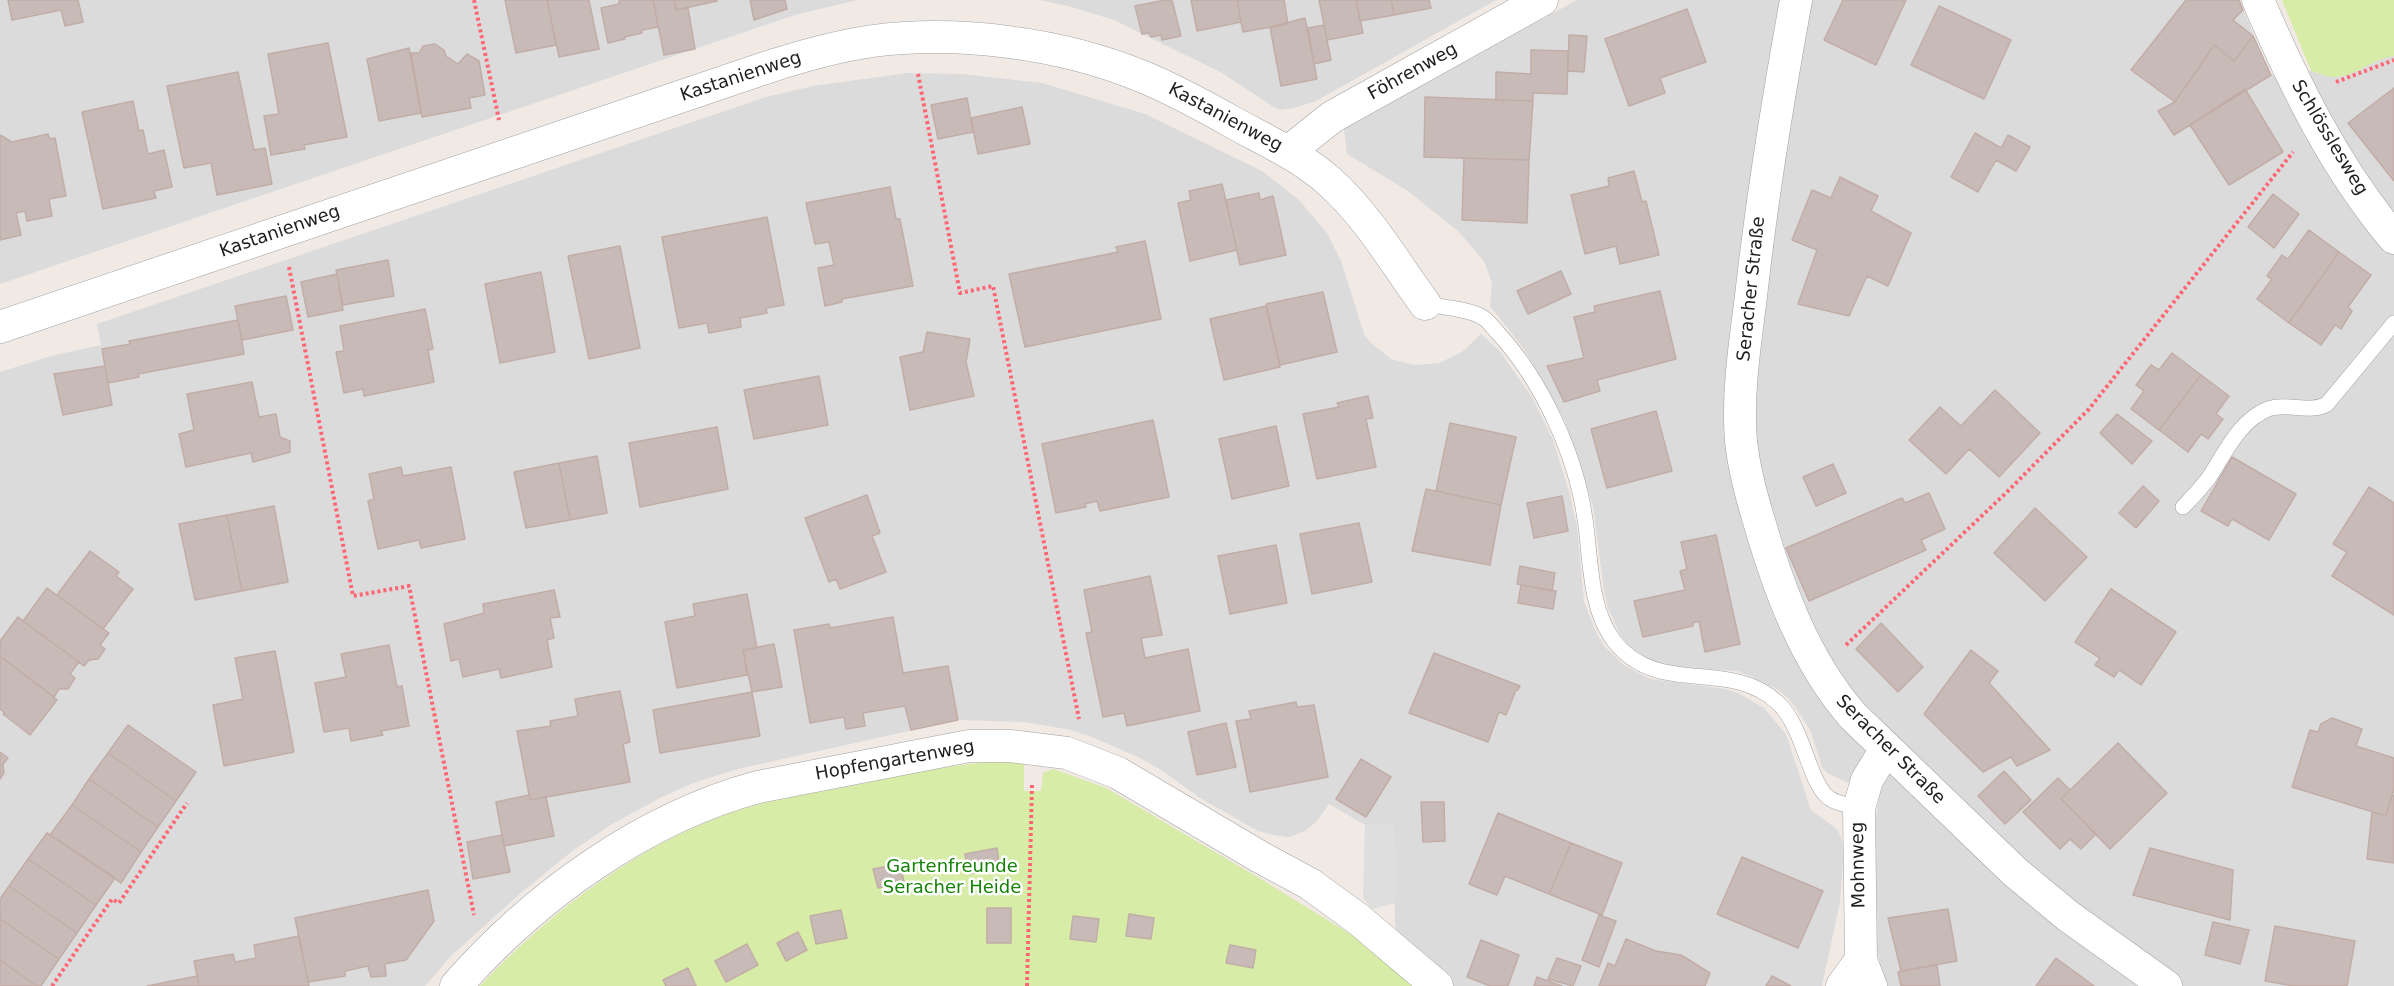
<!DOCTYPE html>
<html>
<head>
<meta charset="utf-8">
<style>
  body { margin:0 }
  canvas { display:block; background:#f0e9e4 }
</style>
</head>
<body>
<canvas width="2394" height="986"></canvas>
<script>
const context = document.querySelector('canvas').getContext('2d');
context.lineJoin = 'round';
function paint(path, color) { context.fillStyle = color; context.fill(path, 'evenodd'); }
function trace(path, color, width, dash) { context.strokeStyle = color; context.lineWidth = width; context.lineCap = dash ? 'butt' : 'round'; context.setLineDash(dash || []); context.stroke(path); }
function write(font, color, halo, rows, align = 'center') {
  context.font = font + ' "DejaVu Sans",sans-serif'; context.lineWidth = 5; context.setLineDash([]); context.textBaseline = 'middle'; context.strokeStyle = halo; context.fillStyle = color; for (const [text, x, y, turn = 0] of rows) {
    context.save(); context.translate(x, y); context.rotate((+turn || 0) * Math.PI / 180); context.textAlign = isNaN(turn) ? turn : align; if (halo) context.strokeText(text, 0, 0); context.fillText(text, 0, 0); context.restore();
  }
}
const residential = new Path2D(`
  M0 0H857L795 15 0 284Z
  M1039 0H1496L1316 101 1294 108 1281 110 1274 107 1222 73 1114 20 1068 6Z
  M1577 0H2239L2271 75 2311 71 2335 77 2343 76 2384 57 2394 56V986H1861L1881 966 1876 948 1874 832 1879 797 1827 773 1822 767 1811 732 1804 720 1789 699 1778 690 1755 678 1737 671 1680 668 1654 663 1630 647 1621 636 1608 608 1604 591 1593 506 1565 421 1524 349 1490 306 1492 283 1484 261 1458 231 1408 191 1347 154 1344 129Z
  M908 73 963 74 1042 83 1145 114 1262 171 1298 199 1327 233 1341 261 1364 334 1371 343 1391 359 1414 365 1439 363 1462 352 1481 334 1499 350 1532 397 1553 440 1570 495 1577 527 1584 602 1597 634 1605 647 1625 666 1651 679 1724 689 1738 693 1764 708 1786 734 1811 810 1838 830 1844 846 1840 902 1822 986H1454L1397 936 1395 923 1394 826 1365 825 1329 804 1317 821 1305 831 1289 837 1273 835 1258 831 1200 798 1163 771 1140 758 1092 737 1071 730 1025 722 958 720 738 769 693 783 660 798 612 824 571 852 522 892 452 955 425 986H0V372L51 356 101 345 97 324 766 97 813 86Z`);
const grass = new Path2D(`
  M2282 0H2394V56C2375 58 2352 78 2334 77 2327 77 2318 73 2311 71Z
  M990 762 1024 763V791H1041L1043 773 1053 769 1106 788 1259 878 1368 945 1418 986H480C550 912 639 844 736 811 773 799 814 793 852 786 898 776 943 766 990 762Z`);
const parking = new Path2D(`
  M1365 825 1394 826 1395 903 1372 909 1363 898Z`);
const building = new Path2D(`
  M8 0H78L83 22 65 26 61 10 12 20Z
  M505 0H547L556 45 516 53Z
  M547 0H589L599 49 559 57Z
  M624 0H653L658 27 642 30V33L624 37 625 39 608 43 601 8 619 4V1Z
  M653 0H674L676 10 688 8 695 49 664 55Z
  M674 0H717V1L676 10Z
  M750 0H785L787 9 754 20Z
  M1165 0H1172L1181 36 1162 40 1161 35 1151 37 1149 33 1142 34 1135 6Z
  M1191 0H1237L1241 22 1197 31Z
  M1237 0H1284L1288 24 1243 32Z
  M1319 0H1356L1363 33 1327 40Z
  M1356 0H1391L1394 15 1360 21Z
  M1391 0H1429L1431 8 1394 15Z
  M1843 0H1906L1876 65 1824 40Z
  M2186 0H2239L2243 10 2233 20 2253 36 2234 61 2214 45 2175 102 2131 70Z
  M1939 6 2011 40 1984 99 1911 65Z
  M1687 9 1706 62 1660 78 1665 93 1629 106 1605 39Z
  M1305 18 1317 79 1281 86 1270 27Z
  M1324 25 1331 60 1314 64 1308 28Z
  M1569 35 1587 36 1584 72 1568 71Z
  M2253 36 2271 75 2174 135 2158 111 2175 102 2214 45 2234 61Z
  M328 43 347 137 304 145 305 149 271 155 264 116 279 114 268 54Z
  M435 44 444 50 446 56 458 64 467 54 479 61 485 95 469 98 471 108 422 117 411 53H419L423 46Z
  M409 48 421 113 379 121 367 59Z
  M1531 50 1568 51 1567 94 1533 93V101L1496 100V72L1531 74Z
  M238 72 254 150 265 148 272 184 217 195 211 163 184 168 167 86Z
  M2394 88V181L2348 123Z
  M2245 89 2283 152 2229 185 2190 125Z
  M1425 97 1533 101 1529 160 1424 157Z
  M967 98 973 132 938 139 931 105Z
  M133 101 139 131 143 130 148 154 164 150 172 187 154 191 156 198 103 209 82 112Z
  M1022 107 1030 144 978 154 971 118Z
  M1975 133 2001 148 2008 135 2030 147 2016 171 1996 160 1978 192 1951 177Z
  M48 134 50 139 55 138 66 196 49 199 52 216 27 221 25 211 16 213 21 235 0 240V135L12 142Z
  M1464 158 1529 160 1527 223 1462 220Z
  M1634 171 1642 202 1646 201 1659 255 1620 264 1616 246 1585 254 1571 195 1609 186 1608 178Z
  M1840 177 1878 196 1871 211 1911 233 1888 286 1867 276 1849 316 1798 304 1817 250 1792 240 1812 190 1831 198Z
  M1222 184 1237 250 1190 261 1178 203 1191 200 1189 191Z
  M890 187 896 219H900L913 286 842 299V302L825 306 818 268 834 265 829 242 815 244 806 203Z
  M1259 193 1260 200 1273 196 1286 255 1240 265 1226 200Z
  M2273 194 2299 214 2274 248 2248 227Z
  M767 217 784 305 766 308 767 313 740 318 741 327 709 333 707 323 679 328 662 237Z
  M2309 230 2339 252 2289 323 2257 299 2272 279 2267 276 2282 255 2288 259Z
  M1145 241 1161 319 1025 347 1009 274 1118 252 1116 247Z
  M620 246 640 348 589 359 568 256Z
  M2339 252 2371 275 2348 307 2352 311 2341 329 2335 325 2321 345 2289 323Z
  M388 260 394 296 343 305 336 270Z
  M1561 271 1571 294 1528 314 1517 291Z
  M541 272 555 352 500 363 485 284Z
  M337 274 343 310 308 317 301 282Z
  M1660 291 1676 359 1597 380 1600 391 1564 402 1547 366 1584 358 1574 317 1595 312 1594 306Z
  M1323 292 1337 352 1280 365 1266 304Z
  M286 296 293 330 242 340 235 306Z
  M1266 306 1280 367 1224 380 1210 319Z
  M425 309 433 349 428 350 434 382 364 396 363 389 344 393 336 352 344 351 340 326Z
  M238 320 244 354 138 374 139 377 108 383 102 349 130 344 129 341Z
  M927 332 970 339 966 362 974 396 910 410 900 357 923 352Z
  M2172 353 2201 375 2159 430 2131 409 2144 391 2136 385 2151 365 2159 370Z
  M105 366 112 405 63 415 54 374Z
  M2201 375 2229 396 2216 414 2223 419 2208 439 2201 434 2188 452 2159 430Z
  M819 376 828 425 754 439 744 390Z
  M252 382 259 417 276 414 280 437 290 441V452L253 462 251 453 186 467 179 434 194 430 187 394Z
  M1995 390 2040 433 1999 477 1969 449 1946 474 1909 440 1940 407 1961 426Z
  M1368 396 1373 418 1366 419 1376 467 1317 479 1303 414 1339 407 1337 403Z
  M1656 411 1672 471 1607 488 1591 429Z
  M2117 414 2152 441 2132 464 2100 433Z
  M1153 420 1169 497 1100 511 1097 501 1085 504 1086 507 1056 513 1042 444Z
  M1450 423 1516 437 1501 505 1436 491Z
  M1276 426 1289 486 1232 499 1219 439Z
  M717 427 728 489 640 507 629 443Z
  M597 456 607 513 570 520 559 463Z
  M2232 457 2296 494 2269 540 2232 519 2228 526 2201 511Z
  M559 463 570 520 526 528 514 472Z
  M1833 464 1846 493 1816 506 1803 477Z
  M401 467 403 476 451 467 465 539 421 548 419 540 378 549 368 501 374 499 369 474Z
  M2143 486 2159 501 2136 528 2119 513Z
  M2369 487 2394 503V615L2332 576 2347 552 2333 544Z
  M1426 489 1501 505 1490 565 1412 551Z
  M1929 493 1945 529 1921 540 1926 550 1809 601 1786 548 1902 498 1905 503Z
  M867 495 880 533 872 536 886 572 840 589 836 579 829 582 805 518Z
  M1562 496 1568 531 1534 538 1527 503Z
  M274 506 288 582 242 591 227 515Z
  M2035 508 2087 557 2045 601 1994 553Z
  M227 515 242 591 195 600 179 524Z
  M1359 523 1372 582 1312 594 1300 534Z
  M1716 535 1740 644 1705 652 1699 621 1693 623V626L1643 637 1634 601 1685 590 1680 571 1687 569 1681 542Z
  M1276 545 1287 603 1230 614 1218 556Z
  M90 551 119 572 116 576 133 589 103 629 57 595Z
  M1520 566 1555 573 1552 591 1517 584Z
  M1150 576 1162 635 1141 638 1145 658 1188 649 1200 711 1127 726 1124 713 1103 717 1086 633 1092 632 1084 590Z
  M1521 585 1556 591 1553 609 1518 603Z
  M47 588 109 633 100 645 105 649 98 659 89 660 84 666 23 621Z
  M2111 589 2176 632 2141 685 2119 670 2114 677 2095 665 2100 658 2075 642Z
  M554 590 560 617 550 618 554 638 547 640 552 667 501 678 499 669 463 677 459 659 451 661 444 624 484 613 483 604Z
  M747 594 757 648 743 650 747 675 677 688 665 622 695 616 693 604Z
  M18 617 79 662 70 674 75 678 68 689H59L54 697 0 656V641Z
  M893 617 903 673 948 666 958 720 911 730 905 706 863 713 865 726 846 729 844 717 810 723 794 630 829 624 830 628Z
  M1881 623 1923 667 1898 692 1856 649Z
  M774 644 782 687 752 692 743 650Z
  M389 645 397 687 402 686 409 726 381 731 383 735 351 741 349 728 324 732 315 683 346 677 341 654Z
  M1971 650 1998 671 1989 683 2050 750 2017 766 2011 757 1983 772 1924 714Z
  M275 651 294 752 224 766 213 705 243 699 235 658Z
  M1434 653 1520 686 1518 690H1516L1506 715 1499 712 1488 742 1409 713Z
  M0 656 57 700 30 735 3 714 5 713 0 709Z
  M620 691 630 742 623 744 630 782 530 800 517 731 551 726 550 721 578 716 575 699Z
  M752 692 760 736 660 753 653 710Z
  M1296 702 1297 707 1314 705 1328 777 1250 792 1236 721 1251 719 1249 711Z
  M2332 718 2362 729 2356 746 2394 758V789L2386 816 2292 787 2310 730 2318 732 2321 724Z
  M1226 723 1236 767 1197 775 1188 732Z
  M128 725 196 772 176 801 108 753Z
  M2118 743 2167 793 2110 849 2061 799Z
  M0 752 8 758 3 764 4 773 0 779Z
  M108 753 176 801 158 827 89 779Z
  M1361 759 1391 777 1366 817 1336 799Z
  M2004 771 2031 800 2005 824 1978 796Z
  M2058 778 2070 790 2061 799 2096 834 2081 849 2070 839 2060 849 2023 812Z
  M89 779 158 827 141 852 72 805Z
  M529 795 530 800 546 797 554 836 504 846 496 802Z
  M2392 795 2394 796V863L2367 859 2372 812 2386 816Z
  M1421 802H1444L1445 841 1423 842Z
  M72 805 141 852 121 883 50 835Z
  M1498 813 1571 843 1549 894 1505 876 1497 895 1469 884Z
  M47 833 115 878 96 905 28 859Z
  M502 835 510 872 473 879 467 842Z
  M1571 843 1622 863 1602 915 1549 894Z
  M997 848 1000 869 969 874 965 854Z
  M2150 848 2233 870 2230 920 2133 895Z
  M1742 857 1823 891 1798 948 1717 914Z
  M28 859 96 905 77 933 9 886Z
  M900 864 904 882 878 888 873 869Z
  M9 886 77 933 59 959 0 919V899Z
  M428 890 434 921 406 960 385 964 386 976 371 977 368 966 345 971V976L308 982 295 918Z
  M987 908H1011V943H987Z
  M1948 909 1957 961 1901 971 1888 918Z
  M841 910 847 938 816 944 810 916Z
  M1129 914 1154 918 1151 939 1126 936Z
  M1599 915 1616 921 1599 967 1582 960Z
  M1073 916 1099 919 1096 942 1070 939Z
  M0 919 59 959 41 986H37L0 960Z
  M2213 922 2249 930 2240 964 2205 955Z
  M2275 926 2355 941 2347 986H2293L2265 981Z
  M798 932 807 950 786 961 777 943Z
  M299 936 309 986H199L194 961 233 954 235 962 256 958 254 945Z
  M1626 939 1656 951 1681 955 1710 973 1705 986H1599L1608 963 1615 966Z
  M1481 940 1519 955 1508 986H1490L1467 977Z
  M747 944 758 965 726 982 715 961Z
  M1230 945 1256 950 1253 968 1226 963Z
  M1557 958 1581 966 1573 986 1548 979Z
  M2056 958 2094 986H2036Z
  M0 960 37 986H0Z
  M1937 965 1940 986H1901L1898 972Z
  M688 968 696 986H666L663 980Z
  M197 976 199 986H147Z
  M1772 976 1791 986H1766Z
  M1537 977 1562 986H1534Z`);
const path = new Path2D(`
  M474 0 499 120
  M918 74 960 293 993 286 1079 719
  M2336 82 2394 60
  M289 267 353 596 409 586 474 915
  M1846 645 2008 491 2089 409 2293 152
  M52 986 112 899 119 903 187 803
  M1027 986 1032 785`);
const lane = new Path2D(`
  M1425 304C1441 307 1469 309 1482 317 1488 320 1493 328 1498 333 1542 381 1576 455 1585 519 1591 559 1589 608 1614 641 1658 698 1729 657 1778 703 1804 727 1809 784 1829 798 1837 804 1849 805 1859 808
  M2183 507C2192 498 2200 489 2208 479 2225 454 2238 421 2268 409 2288 402 2310 414 2327 404L2394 323`);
const street = new Path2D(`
  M1796 0C1778 99 1762 197 1751 296 1745 344 1737 394 1741 441 1744 469 1751 495 1759 521 1779 590 1805 661 1853 716L2015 872 2068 916 2166 986
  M2258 0C2294 84 2335 168 2394 238
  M1288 152 1332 117 1542 0
  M0 327 768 67C802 56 837 46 873 41 959 30 1060 43 1141 76 1173 89 1204 106 1234 123 1267 141 1302 157 1330 182 1368 216 1395 263 1425 304
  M456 986C534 897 643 818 758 787L969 746H1010L1067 753 1118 773 1260 857 1310 884 1358 919 1437 986
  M1842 986 1861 960
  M1871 986 1861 960 1859 808 1867 780 1886 749`);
const streetNames = [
  ["Föhrenweg",1413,72,-29],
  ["Kastanienweg",741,77,-18],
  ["Kastanienweg",1225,118,28],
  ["Schlösslesweg",2329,138,59],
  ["Kastanienweg",280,232,-19],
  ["Seracher Straße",1752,289,-84],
  ["Seracher Straße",1890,750,45],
  ["Hopfengartenweg",895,761,-10],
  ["Mohnweg",1859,865,-91]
];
const parkNames = [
  ["Gartenfreunde",952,867],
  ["Seracher Heide",952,888]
];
paint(residential, '#dcdbdb');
paint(grass, '#d6eca7');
paint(parking, '#dedede');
paint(building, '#c8bbb7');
trace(building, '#c2ada6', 1.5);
trace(lane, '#a2a2a2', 16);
trace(street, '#a2a2a2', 33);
trace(path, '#ff6673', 4, [3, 3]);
trace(lane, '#fff', 15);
trace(street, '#fff', 32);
write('18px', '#1e1e1e', '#fff', streetNames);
write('18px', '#148207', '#fff', parkNames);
</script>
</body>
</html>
